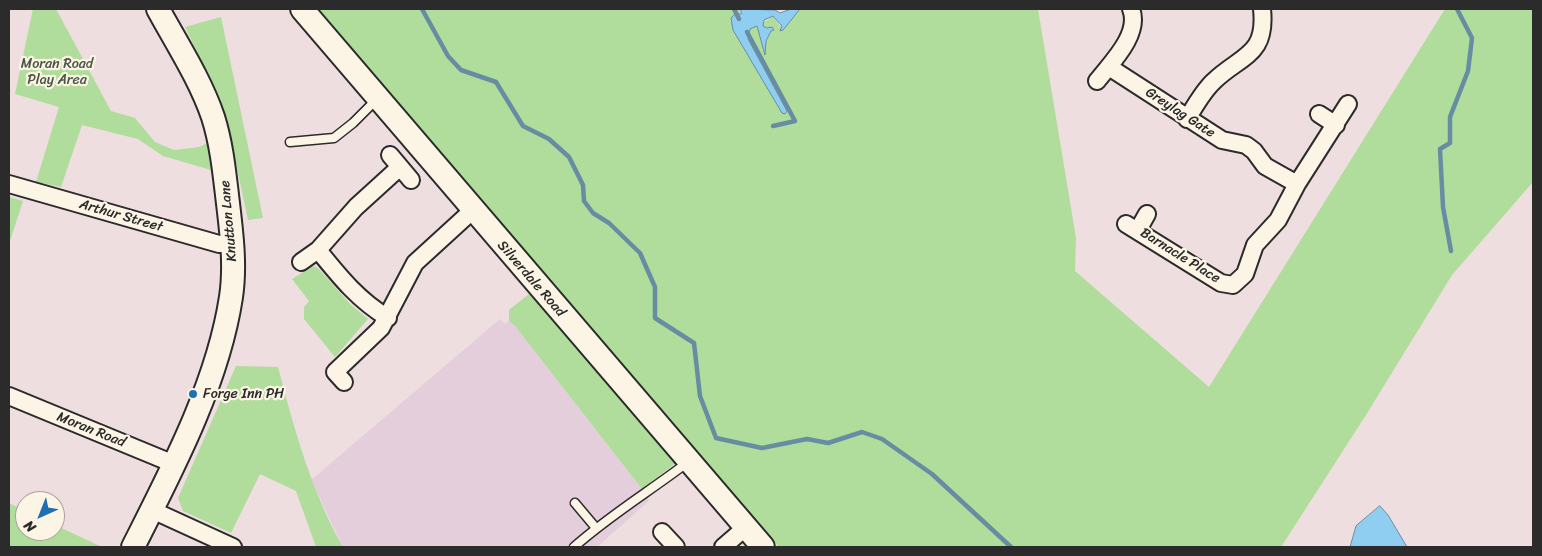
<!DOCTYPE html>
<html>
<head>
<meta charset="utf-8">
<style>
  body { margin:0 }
  #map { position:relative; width:1542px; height:556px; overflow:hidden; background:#eededf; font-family:Sriracha,sans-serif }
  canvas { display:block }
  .frame { position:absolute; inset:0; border:10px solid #2b2b2b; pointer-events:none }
  .north { position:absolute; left:15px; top:491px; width:50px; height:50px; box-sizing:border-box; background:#fcf5e5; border:1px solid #a8a49b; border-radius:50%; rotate:224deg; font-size:14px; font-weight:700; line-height:20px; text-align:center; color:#2b2b2b }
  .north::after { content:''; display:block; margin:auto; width:18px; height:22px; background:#1f6fb2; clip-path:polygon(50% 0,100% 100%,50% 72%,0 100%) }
</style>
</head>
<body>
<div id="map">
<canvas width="1542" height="556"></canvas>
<div class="frame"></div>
<div class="north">N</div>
</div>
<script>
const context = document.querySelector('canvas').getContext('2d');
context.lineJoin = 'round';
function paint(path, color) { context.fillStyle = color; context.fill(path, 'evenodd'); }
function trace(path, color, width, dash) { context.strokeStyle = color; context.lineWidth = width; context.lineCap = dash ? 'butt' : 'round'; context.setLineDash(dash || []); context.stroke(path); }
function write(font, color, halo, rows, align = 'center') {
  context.font = font + ' Sriracha,sans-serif'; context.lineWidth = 4.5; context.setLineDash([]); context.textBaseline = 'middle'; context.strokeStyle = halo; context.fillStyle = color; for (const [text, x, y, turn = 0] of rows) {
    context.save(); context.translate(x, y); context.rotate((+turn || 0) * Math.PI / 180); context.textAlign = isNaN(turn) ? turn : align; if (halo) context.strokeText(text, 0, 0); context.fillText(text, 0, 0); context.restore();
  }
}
const built = new Path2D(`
  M500 319 505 324 509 321 515 326 642 489 649 501 597 547H343L311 480Z`);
const green = new Path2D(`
  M33 9H56L111 111 135 118 155 142 174 150 199 147 207 143 211 170 163 156 138 139 82 125 61 187 36 182 59 107 15 94Z
  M318 9H741L733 30 782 112 785 114 787 111 748 39 750 29 757 25 765 52 766 41 771 31 774 30 763 26V23L773 16 783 30 800 9H1038L1076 238 1075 271 1209 387 1445 9H1533V182L1452 275 1366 415 1281 547H779L753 520Z
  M221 17 263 218 248 220 227 121 217 93 185 27Z
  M9 197 23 201 9 244Z
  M313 266 318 268 351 305 368 319 335 357 304 319V307L309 301 292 279Z
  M529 294 596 368 676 463 642 489 515 326 509 321V310Z
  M236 366 278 367C294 428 311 491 343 547H316L296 491 260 474 231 533 183 511 178 498Z
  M9 503 25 511V531H55V525L102 547H9Z`);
const water = new Path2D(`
  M741 9 775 10 780 13 791 9H800L783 30 780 31 782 26 773 16 764 20 763 26 767 28 772 27 774 30 771 31 766 41 765 55 757 26 750 29 748 39 787 111 785 114 782 113 733 30 731 18 735 14H741Z
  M1380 506 1388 515 1407 547H1350L1356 526Z`);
const stream = new Path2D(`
  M422 9 448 56 461 70 496 82 523 126 549 139 569 157 583 185 584 201 593 213 609 223 640 253 655 287V318L694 343 700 396 716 438 762 448 807 439 828 443 862 432 882 439 932 474 1011 547
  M734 9 739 19
  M747 32 795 121 773 126
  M1451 251 1443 207 1440 149 1450 143V117L1468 71 1472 38 1457 9`);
const service = new Path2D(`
  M290 142 334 138 353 123 377 99
  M575 503 596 528
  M574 547C610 515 650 491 688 462`);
const minor = new Path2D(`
  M1109 67 1222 140 1246 145 1254 151 1265 166 1297 184
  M1097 81C1111 63 1141 34 1131 9
  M1319 114 1336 125
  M1187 119C1195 106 1203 91 1214 81 1241 55 1267 56 1262 9
  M390 155 411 180
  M9 184 219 244H233
  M1126 224 1221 283 1233 285 1245 274 1255 245 1278 220 1297 184 1348 104
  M1138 230 1147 214
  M318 250C339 276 358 300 388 318
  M301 262 318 250 356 207 400 167
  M344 382 335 372 381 328 415 263 473 210
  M9 396 174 464
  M152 510 233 547
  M662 532 676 547
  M723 547 745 528`);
const secondary = new Path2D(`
  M302 9 763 547
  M133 547C172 470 218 383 231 297 236 264 231 229 227 195 224 169 221 142 213 117 200 79 177 44 158 9`);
const markers = [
  [193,394,5,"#1f6fb2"]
];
const parkNames = [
  ["Moran Road",57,64],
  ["Play Area",57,80]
];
const streetNames = [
  ["Greylag Gate",1180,113,33],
  ["Arthur Street",121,216,16],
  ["Knutton Lane",229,221,-95],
  ["Barnacle Place",1180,256,32],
  ["Silverdale Road",531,279,49],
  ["Moran Road",91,430,22]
];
const poiNames = [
  ["Forge Inn PH",203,394]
];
paint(built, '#e4cedb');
paint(green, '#b0dd9c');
paint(water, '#90cef1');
trace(water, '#688da2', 1);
trace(stream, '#688da2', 4.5);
trace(service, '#2b2b2b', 11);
trace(minor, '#2b2b2b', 20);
trace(secondary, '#2b2b2b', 26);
trace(service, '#fcf5e5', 8);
trace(minor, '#fcf5e5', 16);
trace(secondary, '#fcf5e5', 22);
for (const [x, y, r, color] of markers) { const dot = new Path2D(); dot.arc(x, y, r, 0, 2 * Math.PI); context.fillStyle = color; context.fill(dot); trace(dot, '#fcf5e5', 2); }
write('14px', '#4c5847', '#fcf5e5', parkNames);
write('14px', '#2b2b2b', '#fcf5e5', streetNames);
write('14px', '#2b2b2b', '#fcf5e5', poiNames, 'left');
</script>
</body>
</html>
